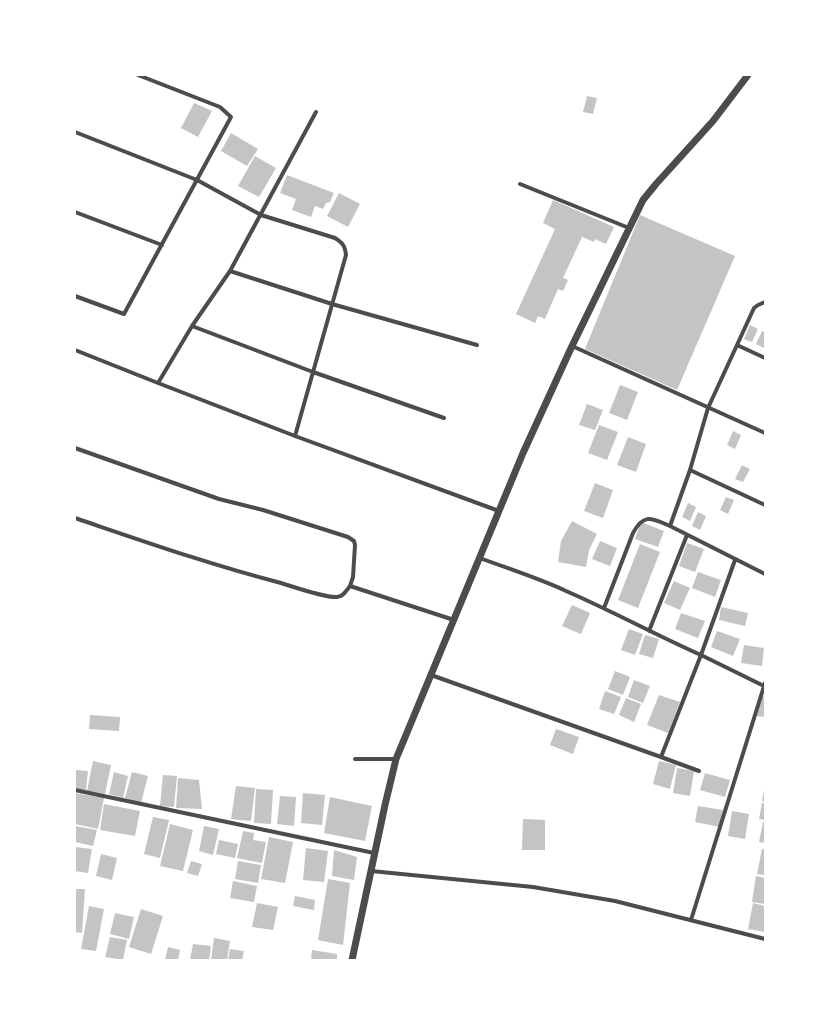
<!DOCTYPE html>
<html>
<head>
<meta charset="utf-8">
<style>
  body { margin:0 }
  #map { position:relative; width:840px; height:1035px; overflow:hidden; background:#fff; font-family:Signika,sans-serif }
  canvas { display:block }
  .frame { position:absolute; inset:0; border:76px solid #fff; pointer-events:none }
</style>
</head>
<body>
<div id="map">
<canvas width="840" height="1035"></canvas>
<div class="frame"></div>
</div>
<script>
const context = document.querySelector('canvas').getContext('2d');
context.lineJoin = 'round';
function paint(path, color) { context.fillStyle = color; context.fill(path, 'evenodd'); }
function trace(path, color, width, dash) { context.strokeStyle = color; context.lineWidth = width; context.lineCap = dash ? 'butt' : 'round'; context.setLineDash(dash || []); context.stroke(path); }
const building = new Path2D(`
  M587 96 597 98 593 114 583 112Z
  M194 103 212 111 198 137 181 128Z
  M231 133 258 149 247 166 221 151Z
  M255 156 276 168 259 197 238 186Z
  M287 175 334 193 330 202 326 203 323 209 315 206 311 217 292 210 296 199 280 193Z
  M339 193 360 204 348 227 327 216Z
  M553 200 614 227 606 244 595 239 594 242 582 237 563 278 568 280 563 291 558 289 545 319 538 316 535 323 516 314 555 229 543 223Z
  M640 215 735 256 677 390 585 349Z
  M750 325 758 329 752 342 744 339Z
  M762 331 765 332 764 348 756 344Z
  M620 385 638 392 627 420 609 413Z
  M587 404 603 410 595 430 579 425Z
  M599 425 618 432 607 460 588 453Z
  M733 431 741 435 735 449 727 445Z
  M628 437 646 444 636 472 617 465Z
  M742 465 750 469 743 482 735 479Z
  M595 483 613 490 603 518 584 511Z
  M726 497 734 500 728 514 720 510Z
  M688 503 696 507 690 521 682 517Z
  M698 512 706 516 700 530 692 526Z
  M572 521 597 534 589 550 586 567 558 562 561 541Z
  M641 522 664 531 658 547 635 539Z
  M600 541 617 548 610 566 592 559Z
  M687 543 704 549 695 572 679 566Z
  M640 544 660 552 638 608 618 600Z
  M698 572 721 580 715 597 692 588Z
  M674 581 690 588 680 610 664 603Z
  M572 605 590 613 581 634 562 626Z
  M721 607 748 613 745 626 719 620Z
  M681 613 705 621 698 638 675 629Z
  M629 629 643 634 635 655 621 650Z
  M717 631 740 639 733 656 711 647Z
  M645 635 659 639 653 658 639 654Z
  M744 645 764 648 762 666 741 663Z
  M615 671 630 677 623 695 608 689Z
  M634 680 650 686 643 703 628 697Z
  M605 691 621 697 614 714 599 709Z
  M659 695 680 702 668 733 647 725Z
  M761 696 765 697V717L757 716Z
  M626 698 641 704 634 722 619 715Z
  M90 715 120 717 119 731 89 729Z
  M556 729 579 737 573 754 550 745Z
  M93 761 111 765 105 794 87 791Z
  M659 761 676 765 670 789 653 784Z
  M677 768 694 771 690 796 673 793Z
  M76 770 88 771 86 790 75 789Z
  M114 772 128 776 123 798 109 794Z
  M132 772 148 776 141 803 125 798Z
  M705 773 730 780 725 797 700 790Z
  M163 775 177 776 174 807 160 806Z
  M178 778 199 780 202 809 176 808Z
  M236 786 255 788 251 821 231 819Z
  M256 789 273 790 271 824 254 823Z
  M764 790H765V802L762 801Z
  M75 793 104 798 98 829 75 824Z
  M303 793 325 795 322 825 301 823Z
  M280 796 296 797 294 826 277 824Z
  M330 797 372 806 365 841 324 833Z
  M762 803H765V820L759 819Z
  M104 804 140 811 135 836 100 830Z
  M698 806 723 810 720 827 695 822Z
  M732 811 749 814 745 839 728 836Z
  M153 817 169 820 160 858 144 854Z
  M523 819 545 820V850H522Z
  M763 822H765V843L759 842Z
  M170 824 193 830 183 871 160 866Z
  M75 826 97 830 93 846 75 842Z
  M204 826 219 829 213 855 199 851Z
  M243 831 254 833 253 840 266 842 262 863 237 858Z
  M269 837 293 842 285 883 261 879Z
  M219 840 238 844 235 858 216 854Z
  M75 847 92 849 88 873 75 871Z
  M306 848 328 851 324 882 303 880Z
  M762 849H765V875L757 874Z
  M334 850 357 857 354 880 332 876Z
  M101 854 117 858 112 880 96 876Z
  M191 861 202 864 198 876 187 873Z
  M238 861 261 865 258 883 235 879Z
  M756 876 765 878V904L752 902Z
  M328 879 350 883 343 945 318 940Z
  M233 881 257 886 254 902 230 898Z
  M75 889H85L82 933 75 932Z
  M295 896 315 900 314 910 293 906Z
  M257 903 278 907 273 930 252 927Z
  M753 903 765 906V932L748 929Z
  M89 906 104 909 96 951 81 949Z
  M141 909 163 916 151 954 129 947Z
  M115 913 134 917 129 939 110 934Z
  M110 937 127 940 123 960 105 957Z
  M214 938 230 941 227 960H211Z
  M193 944 211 946 209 960H190Z
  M168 947 180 950 178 960H165Z
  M230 949 244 951 242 960H228Z
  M312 950 337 954V960H311Z`);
const minor = new Path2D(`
  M75 132 197 180 261 215 335 238C343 243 345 246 346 255L295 436
  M520 184 629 228
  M75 212 162 245
  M230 271 316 112
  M75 296 124 314 231 117 220 107 138 75
  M192 326 313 372 444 418
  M477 345 332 304 230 271 192 326 158 383 295 436 499 511
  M737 345 754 308 758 305 765 302
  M572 346 765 433
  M75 350 158 383
  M765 358 737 345 708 408 690 470 670 526 765 574
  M75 448 219 499 263 510 348 537 354 541 355 545 353 577 350 586
  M690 470 765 505
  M75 518C143 541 211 565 281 583 294 587 325 598 337 597 343 597 346 591 350 586L454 620
  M480 558C509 569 538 578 566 591 612 611 656 635 701 655L735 560
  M604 608 633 533C644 513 651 518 670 526
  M649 631 687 535
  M431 675 661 757
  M355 759H396
  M699 771 661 757 701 655 764 686
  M75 790 374 853
  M371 871 533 887 615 901 765 939
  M691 920 765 683`);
const tertiary = new Path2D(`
  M352 960 385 805 396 759 523 453 572 346 643 200 656 184 713 121 748 75`);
paint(building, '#c4c4c4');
trace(minor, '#4c4c4c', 4);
trace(tertiary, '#4c4c4c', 7);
</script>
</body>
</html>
